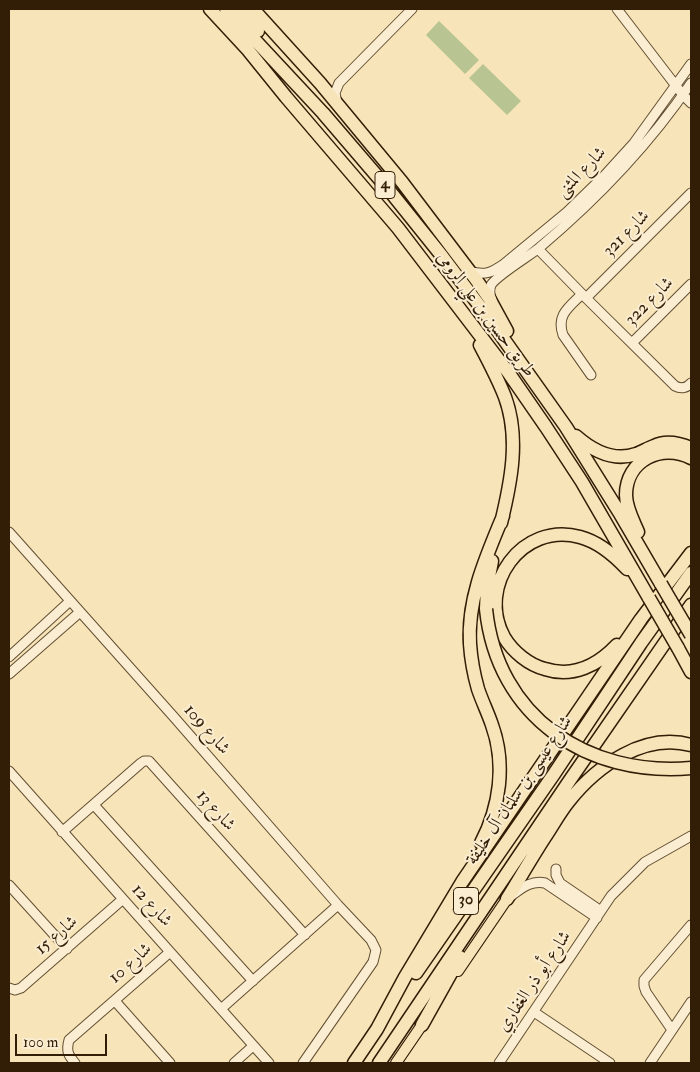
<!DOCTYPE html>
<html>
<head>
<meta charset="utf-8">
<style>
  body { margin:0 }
  #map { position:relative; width:700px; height:1072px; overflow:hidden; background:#f7e4b8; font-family:"IM FELL Double Pica",serif }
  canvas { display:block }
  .frame { position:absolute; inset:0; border:10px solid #321d06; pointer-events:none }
  .scale { position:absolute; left:15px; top:1034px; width:92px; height:22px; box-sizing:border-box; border:2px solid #321d06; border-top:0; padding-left:6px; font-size:15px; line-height:18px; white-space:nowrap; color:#321d06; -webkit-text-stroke:4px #faedd1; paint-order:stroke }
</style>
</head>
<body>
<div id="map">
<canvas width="700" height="1072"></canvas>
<div class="frame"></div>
<div class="scale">100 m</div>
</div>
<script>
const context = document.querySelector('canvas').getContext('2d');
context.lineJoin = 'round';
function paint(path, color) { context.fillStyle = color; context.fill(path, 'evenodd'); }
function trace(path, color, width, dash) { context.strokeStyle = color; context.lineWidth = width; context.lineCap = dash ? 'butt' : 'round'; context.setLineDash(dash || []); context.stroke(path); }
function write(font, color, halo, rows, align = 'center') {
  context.font = font + ' "IM FELL Double Pica",Amiri,serif'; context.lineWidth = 4; context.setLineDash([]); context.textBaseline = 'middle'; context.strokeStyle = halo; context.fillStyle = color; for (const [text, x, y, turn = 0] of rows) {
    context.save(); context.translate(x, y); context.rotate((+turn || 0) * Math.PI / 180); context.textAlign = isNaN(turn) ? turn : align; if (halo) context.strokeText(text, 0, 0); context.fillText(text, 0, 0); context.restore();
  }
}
const green = new Path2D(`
  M439 21 479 60 465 74 426 35Z
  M483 64 521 101 507 115 469 78Z`);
const minor = new Path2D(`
  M617 9 683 95 691 103
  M337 103 335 93 339 83 412 9
  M538 249 586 298 675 386C681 389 687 388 691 383
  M471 272C486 275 491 273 504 264L567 212 604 176 634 143 691 64
  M582 294C569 307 556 315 563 335L591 375
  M586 298 691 193
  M492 300C490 296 489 290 491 285 496 276 529 256 539 248 596 200 649 145 691 83
  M632 343 691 284
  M9 532 173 716 338 905 371 940 376 950 373 962 303 1063
  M9 657 70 601
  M9 674 80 612
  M9 771 269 1063
  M94 805 253 981
  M62 832 141 763 144 761H149L305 935
  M556 869V875L560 883 601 911
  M9 885 67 949
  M511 896C522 888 531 880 545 883L597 918
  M9 988 15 990 21 988 123 899
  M115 1001 170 1063
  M221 1009 338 905
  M534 1012 610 1063
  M672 1030 646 992 644 986V980L691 925
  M75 1063C68 1055 66 1051 69 1040L170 952
  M234 1063 253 1046
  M499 1063 611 896 645 862 691 836
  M650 1063 691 1002`);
const major = new Path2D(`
  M458 971 507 899
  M396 1063 426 1019`);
const highway = new Path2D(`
  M210 9 248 50 286 97 398 228 508 372 546 427 582 482 649 598
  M226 9 323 113 389 190 442 256 488 317 566 427 619 512 661 584
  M239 9 258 31
  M253 9 320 83 402 182 477 281 489 298 507 331
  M480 345C489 362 498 379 505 397 520 438 511 482 501 523
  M576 436C593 451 613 462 636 454 642 452 648 448 654 446 666 440 679 443 691 448
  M638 532C633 520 626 508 626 495 626 460 662 443 691 458
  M486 609 487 587 492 561
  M617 645C598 665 573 678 545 669 529 665 513 652 504 637 476 586 522 521 580 537 599 542 614 555 627 569
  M678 648 691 672
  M481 843C500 807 506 764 492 725 488 713 482 701 478 689 474 675 471 659 470 644 467 599 486 557 503 516
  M507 899C520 878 532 857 545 837 553 825 560 812 569 801 597 766 644 732 691 745
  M416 973 554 774 641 643 691 573
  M422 1025 460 957
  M354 1063 377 1029 405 977 462 882 641 619 691 553
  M379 1063 570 780 691 605`);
const highwayBridge = new Path2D(`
  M661 584 691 635
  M649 598 678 648
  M486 609C497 717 587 777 691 768`);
const shields = [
  [385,185,20],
  [466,901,25]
];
const shieldNames = [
  ["4",385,185],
  ["30",466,901]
];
const streetNames = [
  ["شارع المثنى",582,173,-46],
  ["شارع 321",627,234,-45],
  ["شارع 322",650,302,-45],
  ["طريق حسين بن علي الرومي",485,315,53],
  ["شارع 109",206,730,49],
  ["شارع عيسى بن سلمان آل خليفة",520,791,-56],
  ["شارع 13",215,811,48],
  ["شارع 12",151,906,48],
  ["شارع 15",57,936,-41],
  ["شارع 10",131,964,-42],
  ["شارع أبو ذر الغفاري",535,982,-56]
];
paint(green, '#b8c593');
trace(minor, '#634f32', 11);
trace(major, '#321d06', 12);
trace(highway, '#321d06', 15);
trace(minor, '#faedd1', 9);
trace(major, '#f7e4b8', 10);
trace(highway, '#f7e4b8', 12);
trace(highwayBridge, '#321d06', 15, []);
trace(highwayBridge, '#f7e4b8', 12);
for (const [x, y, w] of shields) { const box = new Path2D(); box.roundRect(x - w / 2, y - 13.5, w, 27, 4); context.fillStyle = '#faedd1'; context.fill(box); trace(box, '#321d06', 1); }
write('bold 16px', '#321d06', null, shieldNames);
write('18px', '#321d06', '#faedd1', streetNames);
</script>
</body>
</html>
